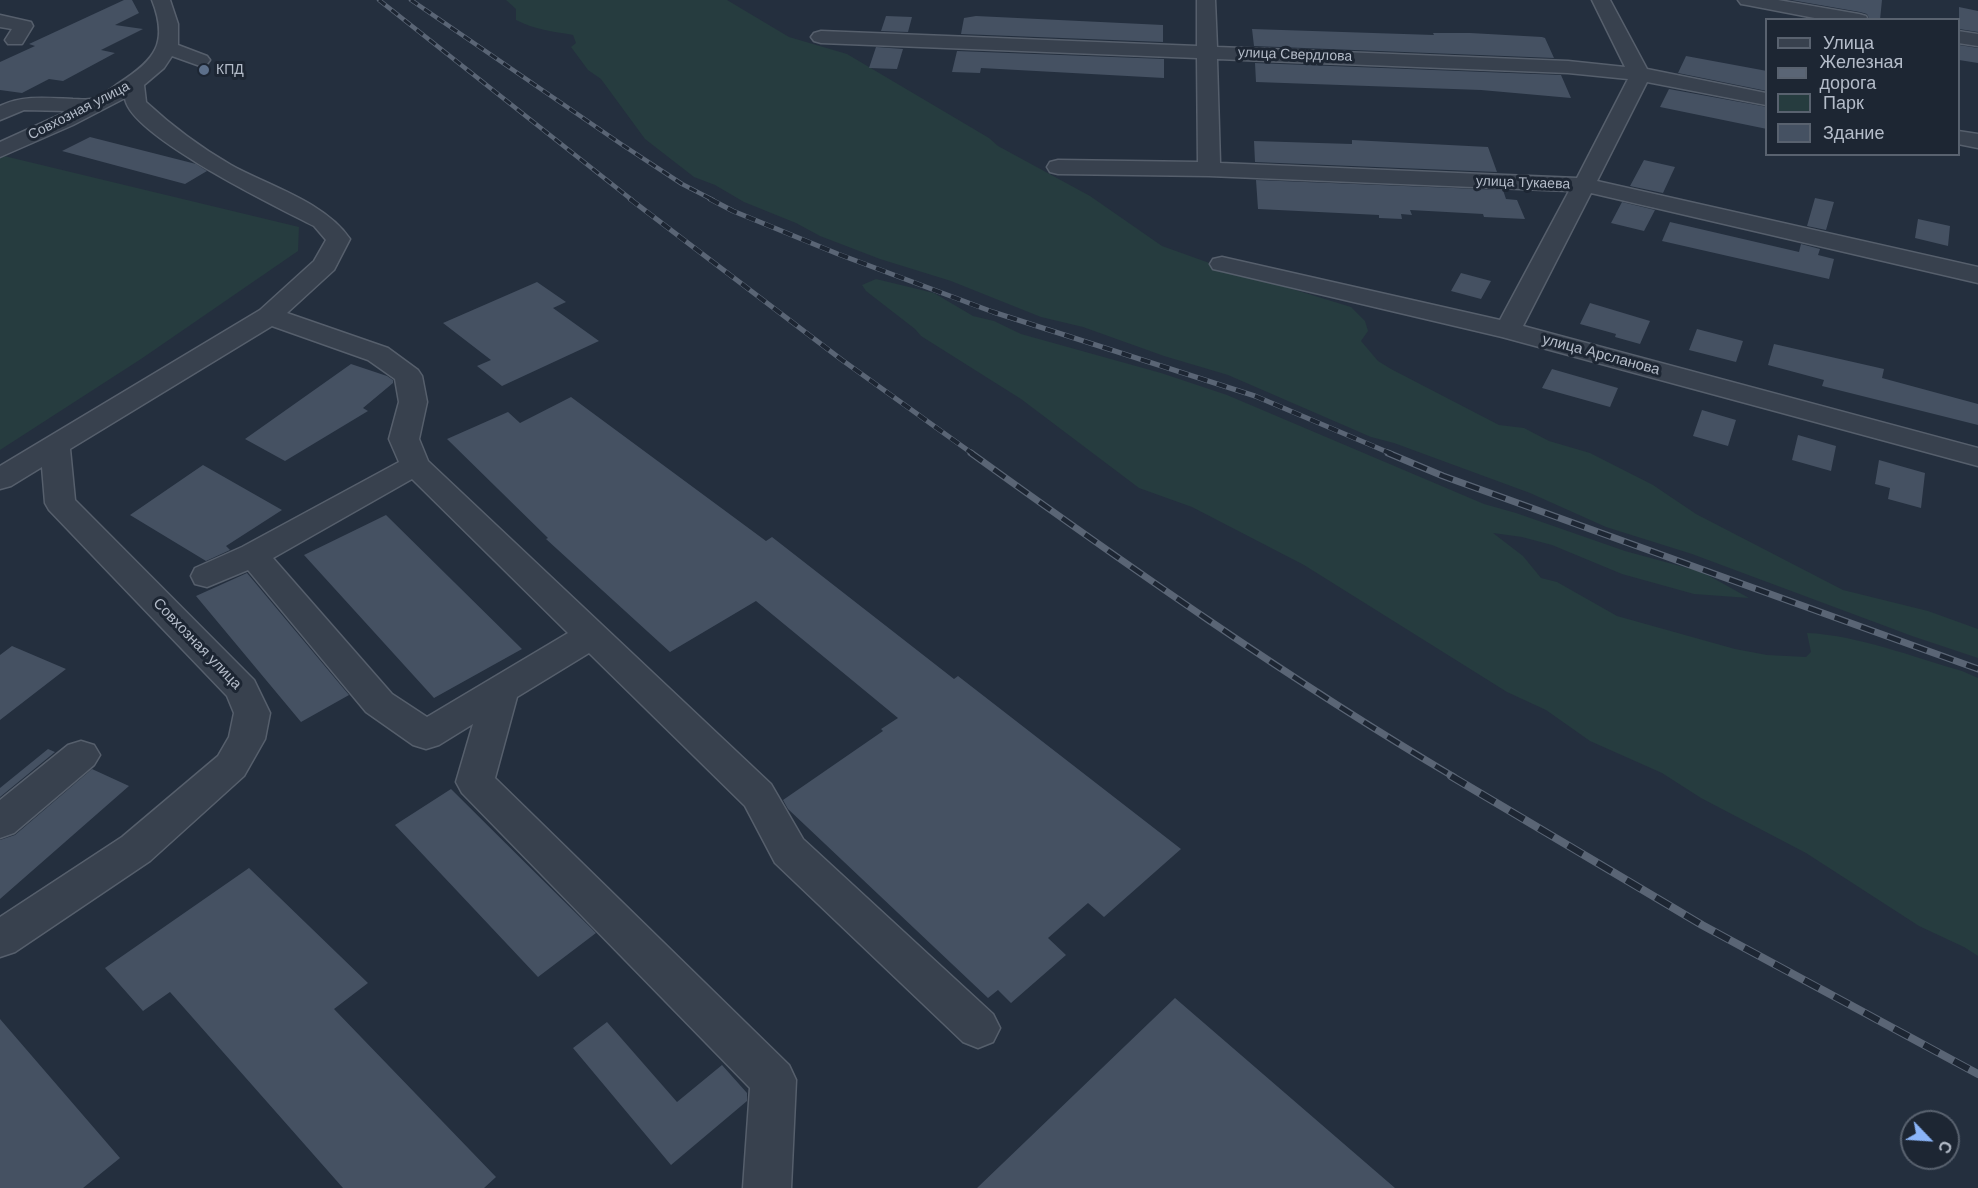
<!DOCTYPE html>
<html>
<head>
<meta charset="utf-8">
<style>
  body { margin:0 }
  #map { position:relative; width:1978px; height:1188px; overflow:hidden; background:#242f3e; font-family:Helvetica,sans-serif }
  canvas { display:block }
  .legend { position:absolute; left:1765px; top:18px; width:195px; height:138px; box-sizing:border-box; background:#1d2633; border:2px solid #59626f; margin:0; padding:8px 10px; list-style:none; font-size:18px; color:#b4bcc9 }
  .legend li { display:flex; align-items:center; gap:12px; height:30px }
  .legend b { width:30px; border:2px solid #59626f }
  .north { position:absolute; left:1900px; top:1110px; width:60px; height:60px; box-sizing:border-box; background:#1d2633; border:2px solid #59626f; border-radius:50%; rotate:115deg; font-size:16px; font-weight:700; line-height:24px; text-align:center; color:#b4bcc9 }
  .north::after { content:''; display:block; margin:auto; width:21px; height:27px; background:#8ab4f8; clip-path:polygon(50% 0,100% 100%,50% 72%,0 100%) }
</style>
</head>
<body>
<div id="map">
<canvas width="1978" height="1188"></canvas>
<ul class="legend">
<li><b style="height:8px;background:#38414e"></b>Улица</li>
<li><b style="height:8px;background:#5a6575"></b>Железная дорога</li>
<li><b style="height:16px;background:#263c3f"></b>Парк</li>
<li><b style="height:16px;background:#455162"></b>Здание</li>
</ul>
<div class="north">С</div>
</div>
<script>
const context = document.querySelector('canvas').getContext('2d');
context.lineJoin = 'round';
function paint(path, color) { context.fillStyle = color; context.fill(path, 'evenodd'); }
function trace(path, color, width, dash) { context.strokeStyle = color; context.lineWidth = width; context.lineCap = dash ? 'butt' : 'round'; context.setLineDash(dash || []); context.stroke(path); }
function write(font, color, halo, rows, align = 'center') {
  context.font = font + ' Helvetica,sans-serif'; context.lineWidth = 6; context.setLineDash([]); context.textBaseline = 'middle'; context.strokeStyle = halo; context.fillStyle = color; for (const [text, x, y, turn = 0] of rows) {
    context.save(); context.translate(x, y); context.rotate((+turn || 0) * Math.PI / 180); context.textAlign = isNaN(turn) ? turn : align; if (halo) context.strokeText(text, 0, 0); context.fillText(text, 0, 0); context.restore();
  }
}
const green = new Path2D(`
  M506 0H727L789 37 847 54 989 138 998 146 1090 196 1162 246 1229 270 1262 278 1279 285 1351 307 1365 321 1368 331 1361 341 1378 361 1391 369 1499 425 1524 428 1549 441 1590 453 1653 485 1696 514 1843 590 1928 611 1978 629V658L1912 636 1692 554 1606 527 1530 493 1394 443 1371 437 1228 375 1164 356 1083 327 1041 317 951 281 880 259 820 236 796 223 744 202 715 185 694 177 645 139 601 79 588 70 571 47 576 43 573 35C552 31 535 30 516 20V9Z
  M0 155 299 227 298 251 141 359 0 450Z
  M876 279 934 293 973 316 994 321 1021 334 1161 373 1227 395 1484 504 1516 513 1625 551 1702 572 1749 598 1694 594 1622 574 1552 545 1522 537 1493 533 1523 556 1541 578 1557 582 1617 616 1735 649 1767 655 1806 657 1811 652 1807 633C1857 635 1913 657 1962 671L1978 678V956L1964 947 1919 926 1806 853 1701 798 1662 773 1590 741 1546 710 1507 692 1304 565 1192 507 1139 488 1021 399 921 336 915 329 866 291 862 285Z`);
const building = new Path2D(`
  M124 0H132L139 13 115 25 143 29 101 50 115 53 63 81 49 79 22 93 0 90V62L35 46 29 44Z
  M1791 0H1882L1880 20H1870L1867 14 1860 12Z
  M1959 7 1978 11V32L1959 29Z
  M886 16 912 17 908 32 881 31Z
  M976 16 1163 25V42L961 34 964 18Z
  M1252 29 1434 35 1433 33H1470L1542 37 1545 38 1554 58 1254 46Z
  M1959 45 1978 48V63L1959 60Z
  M876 47 903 49 897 69 869 68Z
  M957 51 1164 59V78L981 68 980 73 952 72Z
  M1686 56 1767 71V91L1678 73Z
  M1255 63 1561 75 1571 98 1481 90 1256 82Z
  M1669 89 1767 107V129L1660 107Z
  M90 137 196 164 207 171 185 184 62 151Z
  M1352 140 1488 147 1497 172 1255 162 1254 141 1352 144Z
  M1644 160 1675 167 1663 193 1630 186Z
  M1256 180 1503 190 1506 199 1517 200 1525 219 1484 217 1483 214 1410 210 1412 215 1401 214 1402 219 1379 218V215L1258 209Z
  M1815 198 1834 202 1826 230 1807 226Z
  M1622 202 1655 210 1644 231 1611 223Z
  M1918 219 1950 226 1948 246 1915 238Z
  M1670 222 1799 252 1801 244 1820 249 1818 255 1834 259 1829 279 1662 241Z
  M1461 273 1491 281 1481 299 1451 291Z
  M537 282 566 302 553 308 599 341 502 386 477 366 491 360 443 323Z
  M1590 303 1650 321 1640 344 1615 337 1616 334 1580 324Z
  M1697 329 1743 341 1736 362 1689 350Z
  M1774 344 1884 369 1882 378 1978 404V425L1822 386 1824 380 1768 365Z
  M351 364 387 376 393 380V383L363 408 368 411 285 461 245 439Z
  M1552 369 1618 388 1610 407 1542 388Z
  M571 397 766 541 772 537 954 679 958 676 1181 849 1104 917 1088 903 1048 938 1066 955 1011 1003 998 990 988 998 788 809 783 800 883 731 881 729 898 718 756 601 670 652 546 539 548 538 447 439 508 412 520 423Z
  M1702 410 1736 420 1728 446 1693 436Z
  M1798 435 1836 446 1831 471 1792 460Z
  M1879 460 1925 473 1921 508 1888 499 1890 488 1875 484Z
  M203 465 282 510 226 546 230 550 206 561 130 515Z
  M386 515 522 649 434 698 304 555Z
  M247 573 349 695 301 722 196 596Z
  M12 646 66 669 0 720V655Z
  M48 749 55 752 0 797V788Z
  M92 769 129 786 0 899V840L15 835Z
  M451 789 596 933 538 977 395 825Z
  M249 868 368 983 334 1009 496 1177 484 1188H343L170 992 143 1011 105 968Z
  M1175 998 1395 1188H977Z
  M0 1019 120 1158 83 1188H0Z
  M607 1022 677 1102 722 1065 747 1093V1101L671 1165 573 1048Z`);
const minor = new Path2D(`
  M152 0H170L178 24V45L207 56 210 60 207 64 200 66 172 56 164 68 144 85 146 102C172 126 200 147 231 165 269 186 325 202 350 239L334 270 287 313 388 348 418 370 422 376 427 402 419 439 428 461 771 784 803 839 993 1014 1000 1028 993 1042 978 1048 963 1042 775 863 745 806 589 653 517 697 495 778 789 1065 796 1080 791 1188H743L750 1088 462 793 456 782 473 724 439 745 426 749 413 745 366 712 248 570 207 587 195 584 191 576 195 568 242 547 399 462 389 439 399 402 395 379 368 360 272 326 70 449 75 500 254 680 270 713 265 739 244 776 150 861 15 952 0 957V917L122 837 218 756 229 737 234 713 227 696 49 510 45 503 42 467 11 486 0 489V466L260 310 314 261 326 240 314 226C279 208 128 135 125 98L73 125 0 157V142L68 111 24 110 0 120V106C23 95 47 98 73 99 78 99 86 100 91 99 100 98 112 88 119 83 155 60 169 43 152 0ZM412 479 568 633 427 717 392 694 273 558Z
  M1197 0H1215L1217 47 1568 61 1625 67 1592 0H1610L1647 69 1766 93V105L1647 82 1597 181 1978 267V283L1591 193 1523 326 1978 448V466L1502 337 1222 271 1213 269 1210 264 1213 259 1222 257 1500 320 1569 191 1209 176 1058 174 1050 172 1047 167 1050 162 1058 160 1198 162 1197 58 821 43 814 41 811 37 814 33 821 31 1197 46ZM1217 59 1568 73 1628 79 1577 178 1220 163Z
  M1738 0H1778L1859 14 1866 16 1868 20H1825L1747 5 1741 4Z
  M0 15 31 22 33 26 22 44H8L5 40 12 29 0 27Z
  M1958 31 1978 34V46L1958 43Z
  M1958 131 1978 134V148L1958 144Z
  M81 741 94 745 100 755 94 765 14 833 0 838V800L68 745Z`);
const railFar3 = new Path2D(`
  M379 0 632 200
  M411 0 621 144 682 184 713 200`);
const railFar2 = new Path2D(`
  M630 199 842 360 973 454
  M710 199 733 211 838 254 993 312 1255 396 1392 454`);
const railFar1 = new Path2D(`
  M971 453C1128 566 1287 678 1454 777
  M1388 453 1443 476 1978 669`);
const rail = new Path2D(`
  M1451 776 1702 925 1978 1074`);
const markers = [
  [204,70,6,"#5c6f8a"]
];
const farStreetnames = [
  ["улица Свердлова",1295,55,2],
  ["Совхозная улица",79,111,-27],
  ["улица Тукаева",1523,183,2]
];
const farPoinames = [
  ["КПД",216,70]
];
const streetNames = [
  ["улица Арсланова",1601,355,15],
  ["Совхозная улица",197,644,46]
];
paint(green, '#263c3f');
paint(building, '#455162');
trace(minor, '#565f6c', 3);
paint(minor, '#38414e');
trace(railFar3, '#5a6575', 4.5);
trace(railFar2, '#5a6575', 5);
trace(railFar1, '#5a6575', 7);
trace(rail, '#5a6575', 8);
trace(railFar3, '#1d2633', 3, [8]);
trace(railFar2, '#1d2633', 4, [10]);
trace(railFar1, '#1d2633', 4.5, [14]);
trace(rail, '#1d2633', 6, [17]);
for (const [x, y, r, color] of markers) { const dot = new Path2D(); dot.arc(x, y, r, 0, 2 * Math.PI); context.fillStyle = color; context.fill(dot); trace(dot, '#1d2633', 2); }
write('14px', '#b4bcc9', '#1d2633', farStreetnames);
write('14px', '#b4bcc9', '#1d2633', farPoinames, 'left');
write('15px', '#b4bcc9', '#1d2633', streetNames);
</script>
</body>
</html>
